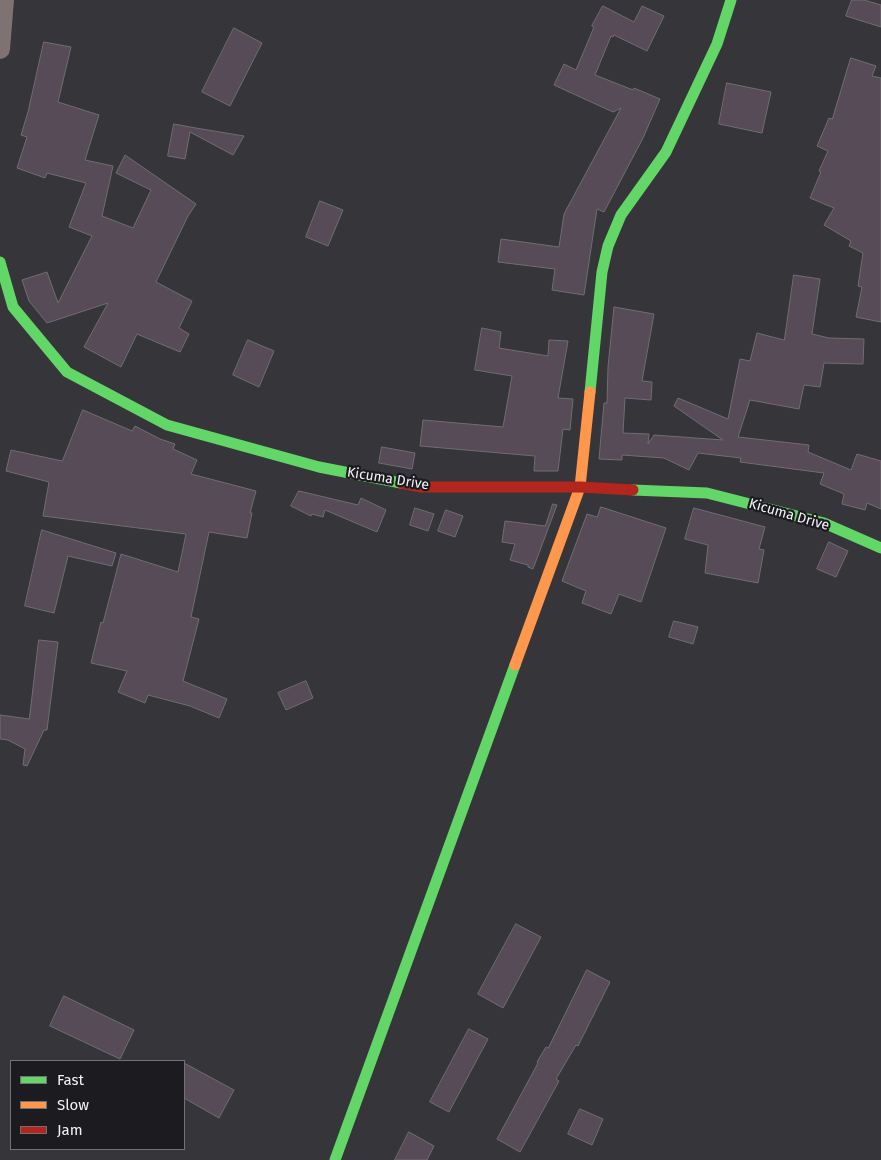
<!DOCTYPE html>
<html>
<head>
<meta charset="utf-8">
<style>
  body { margin:0 }
  #map { position:relative; width:881px; height:1160px; overflow:hidden; background:#36363a; font-family:"Fira Sans",sans-serif }
  canvas { display:block }
  .legend { position:absolute; left:10px; top:1060px; width:175px; height:90px; box-sizing:border-box; background:#1c1c20; border:1px solid #717176; margin:0; padding:6px 9px; list-style:none; font-size:15px; color:#f1f1f6 }
  .legend li { display:flex; align-items:center; gap:10px; height:25px }
  .legend b { width:25px; border:1px solid #717176 }
</style>
</head>
<body>
<div id="map">
<canvas width="881" height="1160"></canvas>
<ul class="legend">
<li><b style="height:6px;background:#63d668"></b>Fast</li>
<li><b style="height:6px;background:#ff974d"></b>Slow</li>
<li><b style="height:6px;background:#b3261e"></b>Jam</li>
</ul>
</div>
<script>
const context = document.querySelector('canvas').getContext('2d');
context.lineJoin = 'round';
function paint(path, color) { context.fillStyle = color; context.fill(path, 'evenodd'); }
function trace(path, color, width, dash) { context.strokeStyle = color; context.lineWidth = width; context.lineCap = dash ? 'butt' : 'round'; context.setLineDash(dash || []); context.stroke(path); }
function write(font, color, halo, rows, align = 'center') {
  context.font = font + ' "Fira Sans",sans-serif'; context.lineWidth = 4.5; context.setLineDash([]); context.textBaseline = 'middle'; context.strokeStyle = halo; context.fillStyle = color; for (const [text, x, y, turn = 0] of rows) {
    context.save(); context.translate(x, y); context.rotate((+turn || 0) * Math.PI / 180); context.textAlign = isNaN(turn) ? turn : align; if (halo) context.strokeText(text, 0, 0); context.fillText(text, 0, 0); context.restore();
  }
}
const building = new Path2D(`
  M852 0H864L881 5V27L846 16Z
  M603 6 634 22 642 6 664 16 647 51 614 35 613 37 611 36 595 75 633 90 634 88 660 99 643 138 604 212 597 209 584 295 552 290 555 269 498 262 501 239 559 247 564 214 621 108 613 112 554 85 564 64 576 70 594 27 592 26Z
  M234 28 262 43 230 106 202 92Z
  M44 42 71 47 58 102 99 115 85 160 113 166 102 216 133 228 151 190 116 173 125 155 196 204 188 216 156 282 192 301 179 328 189 334 180 352 137 334 121 367 84 347 108 303 47 323 29 301 22 280 47 272 58 303 92 236 69 227 86 183 47 173 45 178 17 168 27 137 21 135 28 112Z
  M851 58 876 66 872 76 881 78V322L856 317 862 287 858 286 863 253 849 246 851 241 824 225 834 208 810 198 821 172 819 171 828 151 817 146 829 118 832 119Z
  M727 83 771 92 762 133 719 124Z
  M174 124 190 127 244 136 233 155 190 132 185 159 168 156Z
  M320 201 343 210 328 246 306 237Z
  M794 275 820 279 812 334 829 338 864 339 863 364 824 363 820 387 804 385 799 409 750 400 738 437 809 445 808 452 851 470 857 454 881 461V509L867 503 865 510 842 504 844 494 820 484 824 473 740 462 741 458 698 453 689 470 664 458 622 455V460L599 459 604 403H607L608 367 614 307 654 314 642 381 652 382 651 400 625 398 623 433 649 434 648 444 654 435 723 440 674 406 678 398 728 419 740 359 750 361 757 333 784 340Z
  M482 328 501 332 499 348 548 356 549 340 568 341 558 398 573 399 570 430 563 429 558 471H534L535 456 420 446 423 420 503 427 512 376 475 370Z
  M248 340 274 351 259 387 233 375Z
  M83 410 132 431 135 426 160 439 175 444 173 449 197 460 191 474 256 491 250 513H252L247 538 209 532 191 617 199 619 183 681 227 699 219 718 190 706 148 695 145 703 118 692 127 671 91 663 101 622 103 623 121 554 178 572 186 534 43 516 49 482 6 471 11 450 62 461Z
  M382 447 415 453 412 469 379 463Z
  M299 491 358 505 361 498 386 510 377 532 325 510 323 517 312 514 311 516 291 506Z
  M553 504 557 505 533 569 528 567V565L510 560 515 544 502 542 505 521 545 526Z
  M601 507 666 528 641 602 619 594 611 614 582 603 586 591 562 581 587 514 597 517Z
  M415 508 434 514 428 531 410 525Z
  M694 508 765 527 759 549 764 550 758 583 705 573 708 545 685 539Z
  M446 510 463 516 455 537 438 531Z
  M42 530 116 553 112 566 68 556 54 613 25 606Z
  M829 542 848 551 836 577 817 569Z
  M674 621 698 627 693 644 669 637Z
  M39 640 58 642 47 730H44L27 766 23 765 25 749 8 740 0 739V715L29 719Z
  M306 681 313 698 286 710 278 693Z
  M516 924 541 937 503 1008 478 994Z
  M587 970 610 982 578 1046 576 1045 556 1079 559 1081 520 1152 497 1139 538 1063 537 1062 546 1047 548 1048Z
  M64 996 134 1030 120 1059 50 1026Z
  M469 1029 488 1039 449 1112 430 1102Z
  M184 1063 234 1090 219 1118 184 1098Z
  M580 1109 603 1119 592 1145 568 1134Z
  M409 1132 434 1146 427 1160H395Z`);
const street = new Path2D(`
  M0 49 4 0`);
const fast = new Path2D(`
  M0 262 13 307 67 372 167 425 319 467 401 483
  M590 392 602 272 608 246 621 215 666 152 717 44 731 0
  M633 490 707 493 824 523 881 548
  M335 1160 515 665`);
const slow = new Path2D(`
  M515 665 580 487 590 392`);
const jam = new Path2D(`
  M401 483 421 487H580L633 490`);
const streetNames = [
  ["Kicuma Drive",388,479,9],
  ["Kicuma Drive",789,515,16]
];
paint(building, '#564b57');
trace(building, '#6f6e70', 1);
trace(street, '#7e7272', 20);
trace(fast, '#63d668', 11);
trace(slow, '#ff974d', 11);
trace(jam, '#b3261e', 11);
write('14px', '#f1f1f6', '#1c1c20', streetNames);
</script>
</body>
</html>
